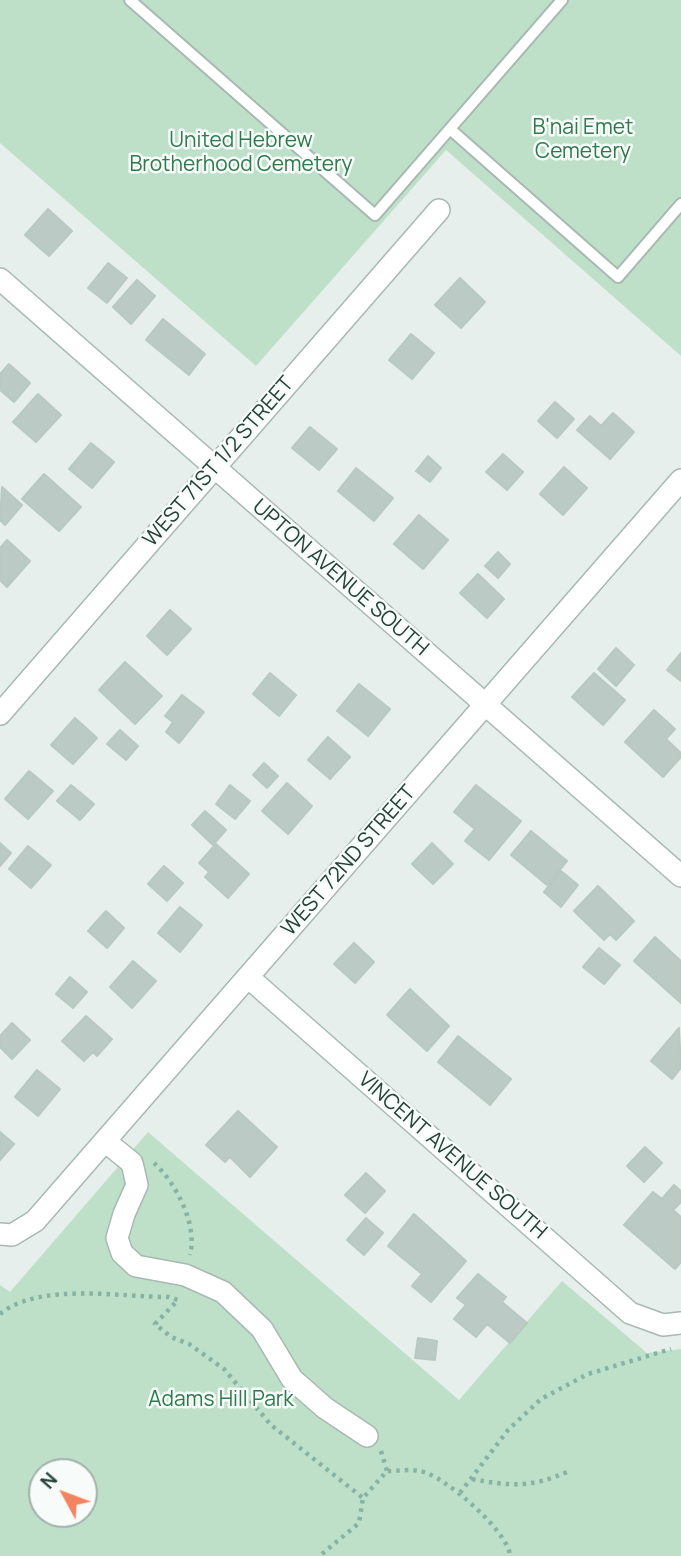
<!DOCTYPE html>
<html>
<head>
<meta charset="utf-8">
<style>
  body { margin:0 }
  #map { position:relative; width:681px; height:1556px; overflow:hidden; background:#e6efeb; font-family:Manrope,sans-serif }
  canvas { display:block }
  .north { position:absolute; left:28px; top:1458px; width:70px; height:70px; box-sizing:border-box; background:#f7fbf9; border:2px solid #a3b1ad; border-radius:50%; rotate:311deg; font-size:19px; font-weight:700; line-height:28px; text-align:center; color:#24423a }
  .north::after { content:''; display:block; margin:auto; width:24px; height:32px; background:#f4845f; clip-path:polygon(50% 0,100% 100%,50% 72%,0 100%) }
</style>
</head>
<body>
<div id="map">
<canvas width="681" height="1556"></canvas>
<div class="north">N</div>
</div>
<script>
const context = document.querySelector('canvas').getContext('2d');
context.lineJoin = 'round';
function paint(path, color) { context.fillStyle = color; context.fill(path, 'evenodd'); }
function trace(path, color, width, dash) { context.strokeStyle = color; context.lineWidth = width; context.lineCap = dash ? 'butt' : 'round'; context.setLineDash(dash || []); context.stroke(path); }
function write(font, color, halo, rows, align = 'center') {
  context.font = font + ' Manrope,sans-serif'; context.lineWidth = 5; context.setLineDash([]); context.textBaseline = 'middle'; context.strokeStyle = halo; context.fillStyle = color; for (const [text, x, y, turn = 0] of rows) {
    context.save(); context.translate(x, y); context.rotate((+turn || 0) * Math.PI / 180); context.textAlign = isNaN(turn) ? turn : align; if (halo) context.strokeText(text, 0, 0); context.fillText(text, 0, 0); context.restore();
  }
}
const green = new Path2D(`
  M0 0H681V356L446 150 256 366 0 143Z
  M148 1132 459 1400 562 1281 647 1353 681 1349V1556H0V1285L10 1292ZM42 1472H84V1514H42Z`);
const building = new Path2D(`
  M48 209 72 231 49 256 25 235Z
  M108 263 127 278 107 303 88 288Z
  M460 278 485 302 461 328 435 305Z
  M137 280 155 296 131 324 113 307Z
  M163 319 205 354 189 375 146 340Z
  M411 334 434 353 412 379 389 360Z
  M9 364 30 383 14 402 0 390V374Z
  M38 394 61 415 36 442 13 422Z
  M555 402 574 419 557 438 538 421Z
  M613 413 634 432 610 459 577 430 590 416 601 426Z
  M310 427 337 449 319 470 292 448Z
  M91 443 114 462 92 488 69 469Z
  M503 454 523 472 507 490 486 472Z
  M428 456 441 468 430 482 416 471Z
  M564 467 587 488 563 515 540 494Z
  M356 468 393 498 374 521 338 491Z
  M44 474 81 507 59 531 22 499Z
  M2 487 22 505 5 525 0 520Z
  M419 515 448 540 423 569 394 544Z
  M7 540 30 561 7 587 0 580V548Z
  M498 552 510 564 498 578 485 566Z
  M478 574 504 599 487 618 460 593Z
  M170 610 191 629 167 655 147 636Z
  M616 648 634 665 616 686 598 669Z
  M681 653V681L667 670Z
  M125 662 162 696 135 724 99 690Z
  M270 673 296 695 279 716 253 694Z
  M594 673 625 700 603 725 572 697Z
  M359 684 390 709 368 736 337 711Z
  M182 695 204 712 179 743 166 732 173 722 165 716Z
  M654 710 675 729 666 739 681 753V757L663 777 625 742Z
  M75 718 97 738 73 764 51 745Z
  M120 730 138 746 126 760 107 744Z
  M328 737 350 757 330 779 308 760Z
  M264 763 278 776 267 788 253 775Z
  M29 771 53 791 28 819 5 799Z
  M287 783 312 806 288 834 262 811Z
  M71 785 94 804 80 820 57 801Z
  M230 785 250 801 235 819 216 804Z
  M476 785 521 821 489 860 465 841 475 829 454 812Z
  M205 811 226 830 213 845 192 825Z
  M531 831 567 861 547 885 511 855Z
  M0 843 11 853 0 866Z
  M432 843 453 864 433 884 412 864Z
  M216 844 249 874 228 898 205 877 209 872 199 863Z
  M28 846 51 865 31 888 9 869Z
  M164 866 183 883 167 901 148 884Z
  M561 871 578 885 561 907 544 892Z
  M598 886 634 921 616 940 610 934 604 940 574 911Z
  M180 907 202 925 180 952 158 933Z
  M106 911 124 928 107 948 88 931Z
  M655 937 681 961V1003L634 961Z
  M354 943 374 962 355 983 334 964Z
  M599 948 620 965 604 984 583 967Z
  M133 961 156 981 132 1008 110 987Z
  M70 977 87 992 73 1008 56 994Z
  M410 989 449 1026 427 1051 387 1015Z
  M86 1016 112 1039 97 1056 93 1052 84 1061 62 1041Z
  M12 1023 30 1040 12 1059 0 1047V1036Z
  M679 1028 681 1068 672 1079 651 1061Z
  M458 1036 511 1079 490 1105 438 1062Z
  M37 1070 60 1089 38 1116 15 1097Z
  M238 1111 277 1147 250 1177 230 1157 225 1162 206 1145Z
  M0 1132 14 1144 0 1160Z
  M645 1147 662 1163 644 1182 627 1166Z
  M366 1173 385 1191 365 1213 345 1195Z
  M674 1185 681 1191V1202L673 1210 681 1217V1262L675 1269 624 1225 653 1192 662 1199Z
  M414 1214 466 1261 431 1302 412 1286 422 1274 388 1246Z
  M366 1218 383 1233 364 1255 347 1240Z
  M478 1274 506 1297 502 1302 527 1323 510 1343 487 1324 476 1337 454 1319 466 1305 457 1298Z
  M418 1338 437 1341 435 1360 415 1358Z`);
const path = new Path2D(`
  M154 1163C176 1183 198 1225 190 1255
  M0 1314C39 1282 120 1297 169 1297L178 1300 155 1324 171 1337 189 1344 224 1369 271 1425 363 1498
  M381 1451 387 1471
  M472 1479C509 1486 531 1488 567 1472
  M460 1493 508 1430 541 1399 588 1374 671 1349
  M322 1554 359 1523 363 1498 387 1471C398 1471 410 1469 420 1471 444 1475 509 1532 510 1556`);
const lane = new Path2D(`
  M130 0 375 215 562 0
  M450 129 618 277 681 204`);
const street = new Path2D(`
  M0 279 681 876
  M0 714 439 210
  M248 977 630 1313 663 1325 681 1323
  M105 1141 132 1163 137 1185 124 1214 117 1238 122 1253 136 1266 185 1275 223 1292 262 1329 292 1379 325 1408 367 1436
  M0 1234 12 1235 35 1221 681 480`);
const parkNames = [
  ["B'nai Emet",583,128],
  ["Cemetery",583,152],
  ["United Hebrew",241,141],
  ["Brotherhood Cemetery",241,165],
  ["Adams Hill Park",221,1400]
];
const streetNames = [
  ["WEST 71ST 1/2 STREET",219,462,-49],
  ["UPTON AVENUE SOUTH",340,578,41],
  ["WEST 72ND STREET",349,861,-49],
  ["VINCENT AVENUE SOUTH",452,1156,41]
];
paint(green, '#bfe0c8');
paint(building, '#bbcac4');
trace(building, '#b8c9c2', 2);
trace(lane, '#a8b8b2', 14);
trace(street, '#a8b8b2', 24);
trace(path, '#86b3a5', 4.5, [3.5, 5]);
trace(lane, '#fff', 10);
trace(street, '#fff', 21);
write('21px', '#2d7a4b', '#f7fbf9', parkNames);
write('21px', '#24423a', '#f7fbf9', streetNames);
</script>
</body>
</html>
